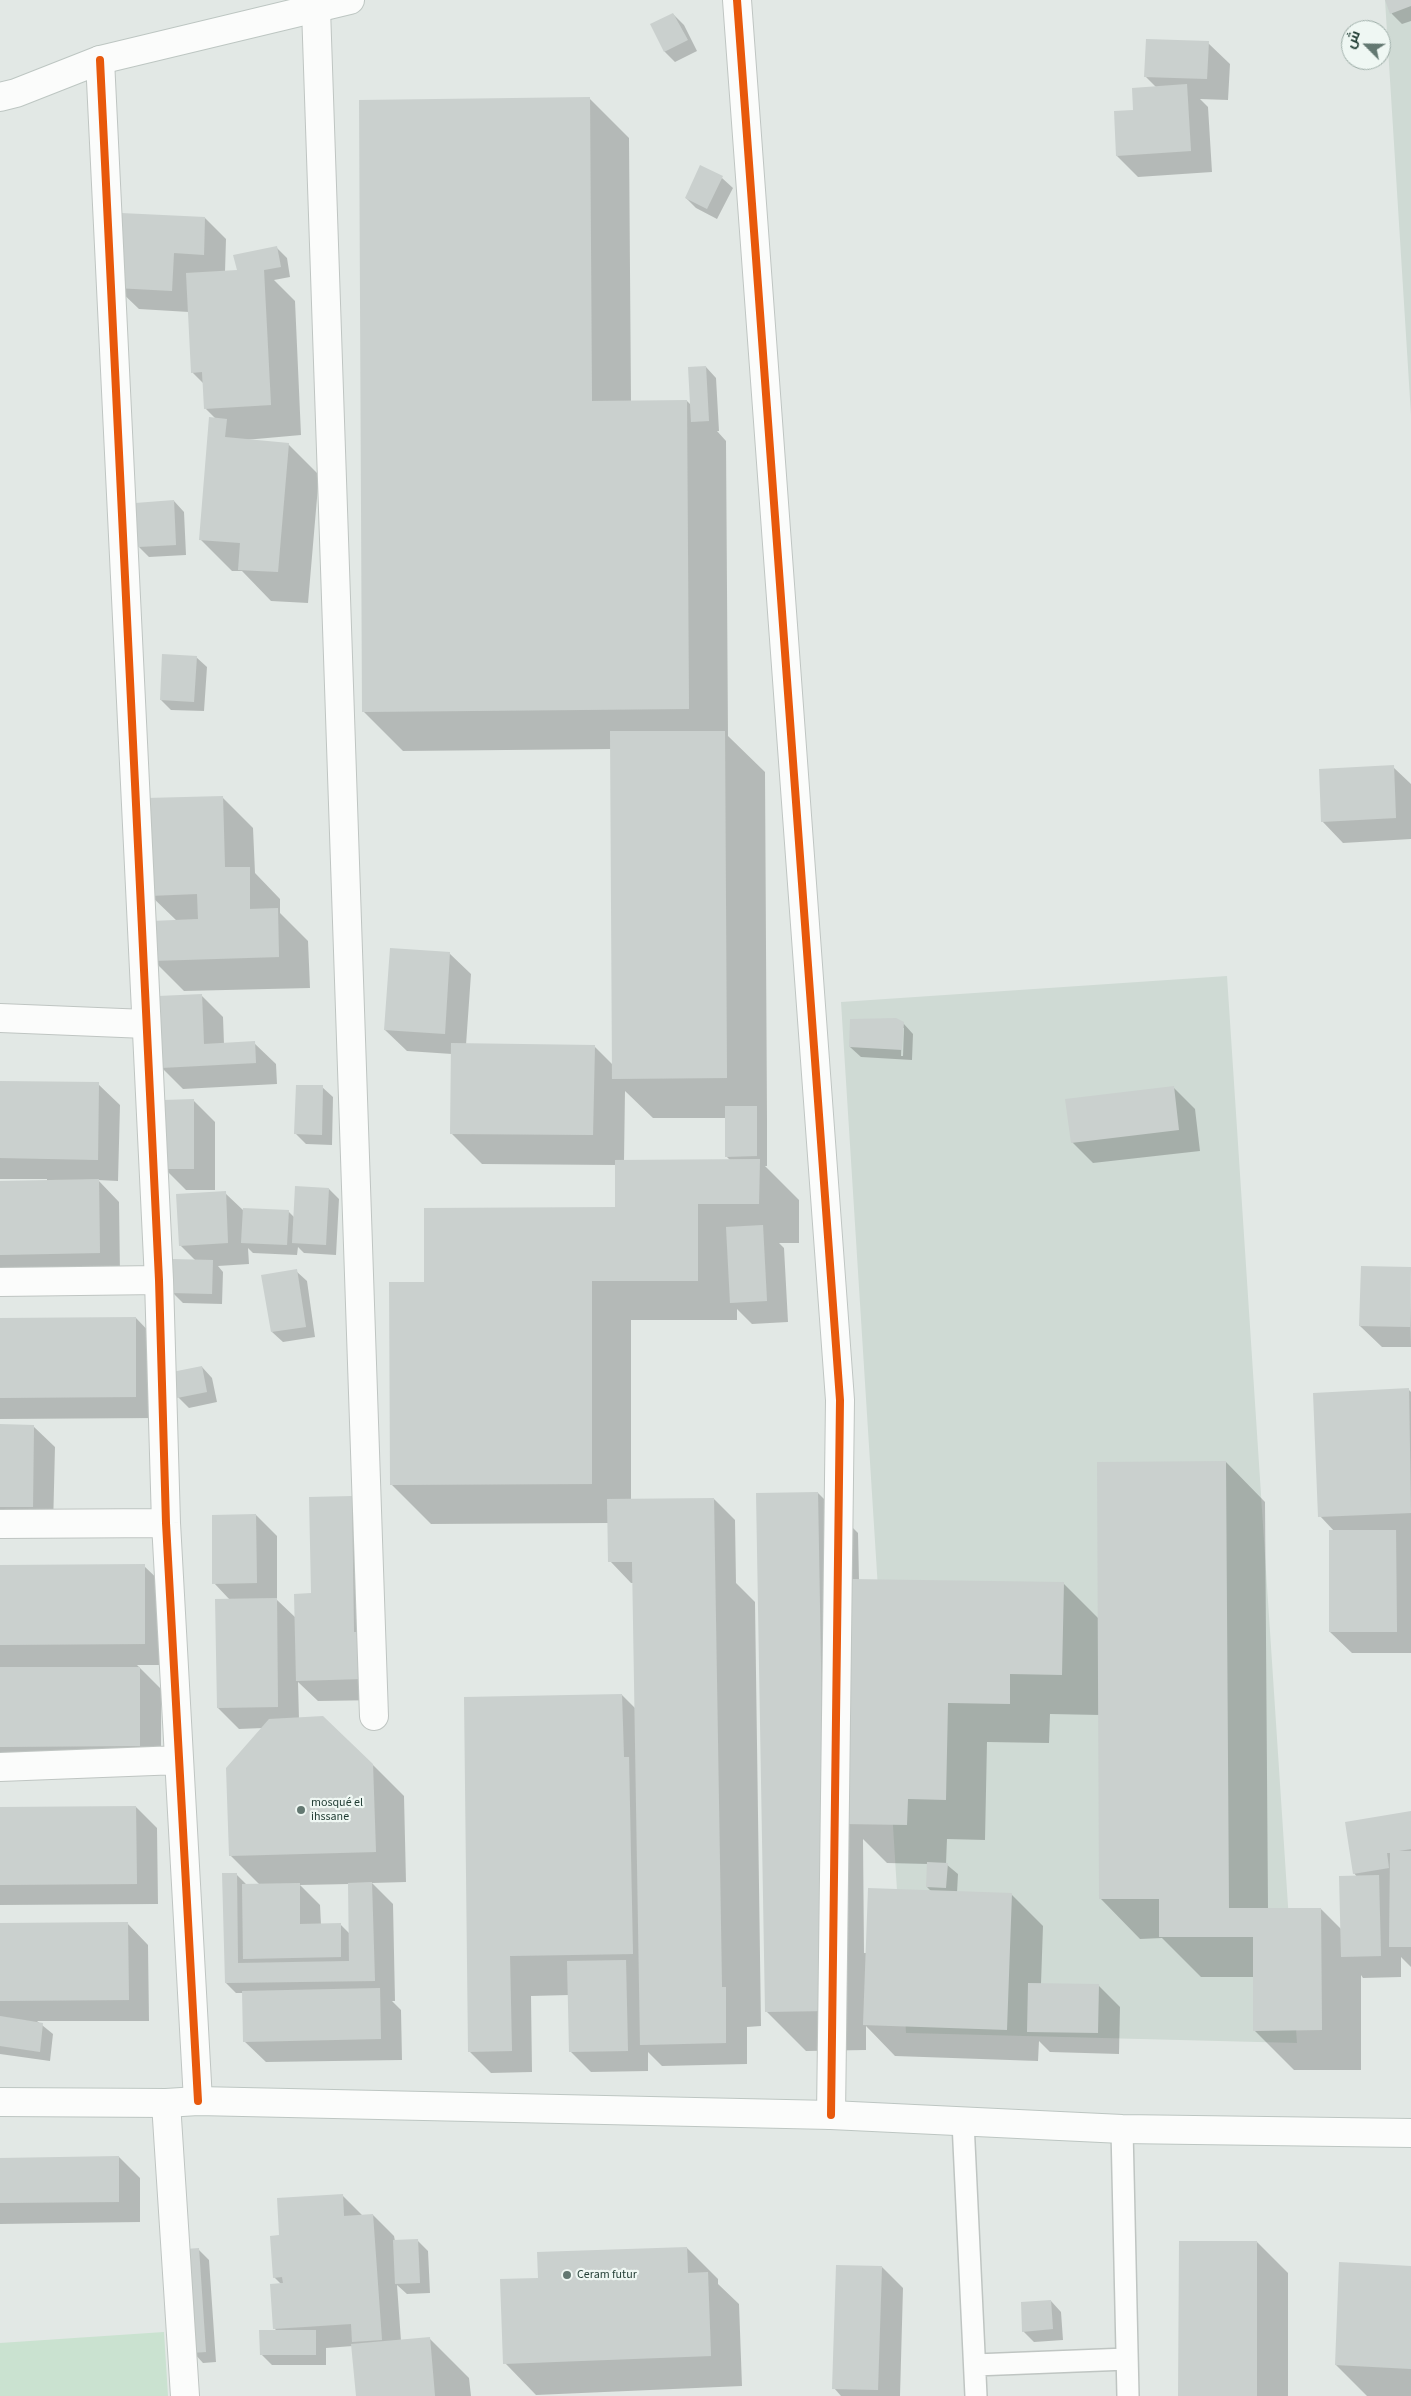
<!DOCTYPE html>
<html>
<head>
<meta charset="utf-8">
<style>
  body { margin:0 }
  #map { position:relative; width:1411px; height:2396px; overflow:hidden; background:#e2e8e5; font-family:"Source Sans 3",Cairo,sans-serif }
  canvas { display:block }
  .north { position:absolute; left:1341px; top:20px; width:50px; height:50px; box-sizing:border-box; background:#eff7f3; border:1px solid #9caca6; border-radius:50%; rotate:293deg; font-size:14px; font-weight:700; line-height:20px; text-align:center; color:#1f3b32 }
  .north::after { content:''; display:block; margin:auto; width:18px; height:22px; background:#637871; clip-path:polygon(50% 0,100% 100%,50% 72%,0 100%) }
</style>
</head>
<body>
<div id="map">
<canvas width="1411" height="2396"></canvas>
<div class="north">ش</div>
</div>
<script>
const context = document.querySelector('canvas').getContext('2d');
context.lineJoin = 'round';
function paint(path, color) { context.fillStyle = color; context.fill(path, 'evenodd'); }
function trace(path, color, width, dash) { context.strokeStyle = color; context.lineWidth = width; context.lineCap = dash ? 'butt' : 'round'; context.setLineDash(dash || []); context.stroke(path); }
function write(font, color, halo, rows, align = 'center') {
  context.font = font + ' "Source Sans 3",sans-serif'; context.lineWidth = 4.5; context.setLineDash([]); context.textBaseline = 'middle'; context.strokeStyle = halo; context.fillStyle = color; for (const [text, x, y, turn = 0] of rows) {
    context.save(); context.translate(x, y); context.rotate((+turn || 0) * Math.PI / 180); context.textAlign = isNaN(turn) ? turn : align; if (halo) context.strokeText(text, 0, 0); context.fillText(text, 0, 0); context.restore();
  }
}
const built = new Path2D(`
  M1385 0H1411V415Z
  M1227 976 1297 2043 906 2033 841 1002Z`);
const green = new Path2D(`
  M164 2332 168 2396H0V2343Z`);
const shadow = new Path2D(`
  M1386 0H1411V21L1402 24 1392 14Z
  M673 14 684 25 697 51 675 62 665 52 652 25Z
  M1208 43 1230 64 1228 100 1200 99 1208 107 1212 172 1138 177 1117 156 1134 111 1157 88 1145 76Z
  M589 98 629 138 631 402 687 401 691 405 706 367 716 378 719 431H717L726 441 728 736 765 772 767 1118V1166H765L799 1200V1243H779L784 1248 788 1322 752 1324 737 1309V1320H631V1500L714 1499 735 1520 736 1583 755 1602 761 2026 747 2027V2064L662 2066 648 2052V2071L591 2072 570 2051 569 1995 531 1996 532 2072 491 2073 469 2051 468 1959 622 1695 636 1709 634 1583H631L610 1561 609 1523 431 1524 391 1484 425 1283 616 1209V1165L482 1164 451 1133 452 1054 407 1051 385 1030 449 953 471 974 466 1045 594 1046 613 1065 612 749 403 751 363 711ZM625 1091 653 1118H727L726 1156 731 1161H624Z
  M722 178 733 188 717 219 696 208 686 198Z
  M205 218 226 239 225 272 238 271 276 247 287 258 290 277 274 280 295 301 301 435 245 440 288 444 319 475 308 603 271 601 242 571H232L200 539 216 419 205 408 204 384 192 372 189 312 139 309 117 288Z
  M174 501 184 512 186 555 149 557 139 547Z
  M196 657 207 667 204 711 171 710 161 700Z
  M1393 767 1411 784V839L1343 843 1322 821Z
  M222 797 253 828 255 873 280 899V913L308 941 310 988 184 991 153 960 177 921 150 895Z
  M202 996 223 1017 224 1044 254 1043 276 1064 277 1084 183 1089 162 1068Z
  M903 1023 913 1034 912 1060 861 1057 850 1047ZM902 1028H904L903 1056H901Z
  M0 1082 98 1084 120 1105 118 1181 98 1180 119 1202 120 1274 0 1276V1182H47V1179H0Z
  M322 1087 333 1097 332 1145 306 1144 296 1134Z
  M1174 1088 1195 1109 1200 1151 1093 1163 1072 1142Z
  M194 1101 215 1122V1190H186L165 1169Z
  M329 1189 339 1199 336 1255 304 1253 298 1247 297 1255 253 1253 248 1248 249 1264 218 1266 223 1272 222 1304 183 1303 173 1293 196 1261 180 1245 225 1193 244 1211H288L295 1218Z
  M1410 1269 1411 1347H1382L1360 1326Z
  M296 1271 307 1281 315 1337 283 1342 272 1332Z
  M136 1318 157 1340V1418L0 1419V1319Z
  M202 1367 212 1378 217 1402 189 1408 178 1397Z
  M1408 1389 1411 1392V1653H1352L1330 1632 1335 1532 1320 1516Z
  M0 1426H33L55 1447 53 1528 0 1527Z
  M1226 1462 1265 1502 1268 1909H1321L1342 1930 1357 1877 1354 1873 1411 1813V1967L1401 1957V1977L1363 1978 1361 1975V2070H1294L1254 2030V1977H1201L1162 1938 1140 1939 1101 1899 1100 1715 1050 1714 1049 1743 987 1742 985 1840 947 1839 946 1864 958 1874 957 1893 1011 1894 1043 1926 1041 1984 1099 1986 1120 2007 1119 2054 1050 2052 1039 2041 1038 2061 895 2056 866 2026V2050L806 2051 766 2011 818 1493 858 1533 859 1580 1063 1583 1099 1619ZM863 1839 887 1863 928 1864 927 1887 932 1892 867 1953H864Z
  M352 1497 373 1518 382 1700 318 1701 298 1682 299 1719 372 1764 404 1796 406 1882 372 1883 393 1904 395 2001H392L401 2010 402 2060 266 2062 244 2041 243 1993H236L226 1983 236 1874 247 1885H260L230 1855 263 1728 239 1729 218 1708 230 1600 214 1583 256 1515 277 1536V1600L296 1618 312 1594ZM349 1884 350 1934 340 1924 321 1925 320 1905 300 1885Z
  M144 1566 166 1587 165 1665H137L161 1689V1767L0 1768V1567Z
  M136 1807 157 1828 158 1904 0 1905V1808Z
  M127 1923 148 1945 149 2021H37L53 2034 50 2061 0 2054V1924Z
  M119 2157 140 2178V2222L0 2224V2159Z
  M342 2195 363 2216 373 2215 394 2236 395 2241 417 2240 428 2251 430 2293 407 2294 397 2285 401 2341 429 2338 469 2378 471 2396H357L353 2346 326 2348V2365H272L261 2354 277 2331 274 2328 282 2285 274 2277 281 2236Z
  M1257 2242 1288 2273V2396H1179Z
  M687 2248 718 2279V2284L739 2304 742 2386 536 2395 505 2363 539 2279Z
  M198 2249 209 2260 216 2362 203 2363 193 2352Z
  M882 2267 903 2288 900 2396H841L834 2388Z
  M1411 2267V2396H1367L1336 2365Z
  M1051 2301 1061 2312 1063 2340 1034 2342 1023 2331Z`);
const building = new Path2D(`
  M1385 0H1411V6L1390 14Z
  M673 13 688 40 664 52 650 24Z
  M1146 39 1209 41 1207 79 1144 77Z
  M1187 84 1191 151 1116 156 1114 111 1133 110 1132 88Z
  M590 97 592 401 687 400 689 709 362 712 359 100Z
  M700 165 723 176 707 209 685 198Z
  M121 213 205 217 204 255 174 253 172 291 116 288Z
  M277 246 281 267 264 270 271 405 204 409 202 372 191 373 186 273 237 270 233 255Z
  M706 366 709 421 691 422 688 367Z
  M209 417 227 419 225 437 289 443 278 572 238 570 240 543 199 540Z
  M174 500 176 545 138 547 135 503Z
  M162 654 197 656 194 702 160 700Z
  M610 731H725L727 1078 612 1079Z
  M1394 765 1396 818 1321 822 1319 769Z
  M223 796 225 867H250V909L278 908 279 957 152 961 151 921 198 919 197 894 149 896 146 798Z
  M390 948 450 952 445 1034 384 1030Z
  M202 994 204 1044 255 1041 256 1063 161 1068 158 996Z
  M896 1018 904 1022 902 1050 849 1047 850 1019Z
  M451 1043 595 1045 593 1135 450 1134Z
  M0 1081 99 1082 98 1160 0 1158Z
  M296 1085H323L322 1135 294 1134Z
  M1174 1086 1179 1130 1071 1143 1065 1099Z
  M194 1099V1169H164L163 1100Z
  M725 1106H757V1156L725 1157Z
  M760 1159 759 1204H698V1281H592V1484L390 1485 389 1282H424V1208L615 1207V1160Z
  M99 1179 100 1253 0 1255V1181Z
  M295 1186 329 1188 326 1245 292 1243Z
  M226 1191 228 1243 179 1246 176 1194Z
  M243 1208 289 1210 287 1245 241 1243Z
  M763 1225 767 1301 730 1303 726 1227Z
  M172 1259 213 1260 212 1294 172 1293Z
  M1361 1266 1411 1267 1410 1327 1359 1326Z
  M297 1269 306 1327 271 1332 261 1275Z
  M136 1317V1397L0 1398V1318Z
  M202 1366 207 1392 177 1398 172 1372Z
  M1409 1388 1411 1513 1318 1517 1313 1393Z
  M0 1424 34 1425 33 1507H0Z
  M1226 1461 1229 1908H1321L1322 2030 1253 2031V1937H1159V1899H1099L1097 1462Z
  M818 1492 827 2011 765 2012 756 1493Z
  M352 1496 354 1632H361L362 1679 296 1681 294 1594 311 1593 309 1497Z
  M714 1498 722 1987H726V2043L640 2045 632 1562H608L607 1499Z
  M256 1514 257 1583 212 1584V1515Z
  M1329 1530H1396L1397 1632H1329Z
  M145 1564V1644L0 1645V1565Z
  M851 1579 1064 1582 1062 1675 1010 1674V1704L948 1703 946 1800 908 1799 907 1825 846 1824Z
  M277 1598 278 1707 217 1708 215 1599Z
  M0 1667H140V1746L0 1747Z
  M622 1694 624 1757H629L633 1954 510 1956 512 2051 468 2052 464 1697Z
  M323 1716 373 1764 376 1852 229 1856 226 1768 269 1719Z
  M136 1806 137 1884 0 1885V1807Z
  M1411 1811V1849L1399 1851H1411V1947H1389L1390 1853H1387L1389 1868 1353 1874 1345 1822Z
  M927 1862 948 1863 946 1888 926 1887Z
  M222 1873H237L238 1963 349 1961 348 1883 372 1882 375 1981 225 1983Z
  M1379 1875 1381 1956 1341 1957 1339 1876Z
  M300 1883V1924L341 1923V1957L243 1959 242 1884Z
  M868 1888 1012 1893 1007 2030 863 2025Z
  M128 1922 129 2000 0 2001V1923Z
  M626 1960 628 2051 569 2052 567 1961Z
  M1028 1983 1099 1984 1098 2033 1027 2032Z
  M380 1988 381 2039 243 2042 242 1991Z
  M0 2016 43 2023 40 2052 0 2046Z
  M119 2156V2202L0 2203V2158Z
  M343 2194 344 2216 373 2214 382 2340 352 2342 351 2324 273 2329 270 2284 283 2283 282 2277 273 2278 270 2236 279 2235 277 2198Z
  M418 2239 420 2283 395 2284 393 2240Z
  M1179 2241H1257V2396H1178Z
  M687 2247 688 2273 708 2272 711 2356 503 2364 500 2279 538 2278 537 2252Z
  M199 2248 206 2352 191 2353 185 2249Z
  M1339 2262 1411 2266V2369L1335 2365Z
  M836 2265 882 2266 878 2390 832 2389Z
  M1051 2300 1053 2329 1022 2332 1021 2302Z
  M259 2330H316V2355H260Z
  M430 2337 435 2396H356L351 2344Z`);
const lane = new Path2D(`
  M963 2122 976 2396
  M1122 2129 1128 2396
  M975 2365 1127 2359`);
const street = new Path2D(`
  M737 0 840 1400 831 2115
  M316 9 374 1716
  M100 60 159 1280 166 1523 198 2101
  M0 1018 146 1024
  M0 1282 159 1280
  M0 1524 166 1523
  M0 1767 179 1760
  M166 2103 185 2396`);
const secondary = new Path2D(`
  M0 97 16 93 100 60 350 0
  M0 2102 166 2103 198 2101 831 2115 1122 2129 1411 2133`);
const cycleway = new Path2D(`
  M737 0 840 1400 831 2115
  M100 60 159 1280 166 1523 198 2101`);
const markers = [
  [301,1810,5,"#637871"],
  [567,2275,5,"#637871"]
];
const poiNames = [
  ["mosqué el",311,1803],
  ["ihssane",311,1817],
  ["Ceram futur",577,2275]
];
paint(built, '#cfdad4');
paint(green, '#cae2d0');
paint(shadow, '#0003');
paint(building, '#cad0ce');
trace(lane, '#bfc5c2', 24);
trace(street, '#bfc5c2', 30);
trace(secondary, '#bdc6c2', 30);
trace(lane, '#fbfcfb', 21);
trace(street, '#fbfcfb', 28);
trace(secondary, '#fbfcfb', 28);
trace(cycleway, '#e8590c', 8);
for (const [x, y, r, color] of markers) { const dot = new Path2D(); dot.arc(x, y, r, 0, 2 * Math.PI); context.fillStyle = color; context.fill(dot); trace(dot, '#eff7f3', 2); }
write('12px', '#1f3b32', '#eff7f3', poiNames, 'left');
</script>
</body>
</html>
